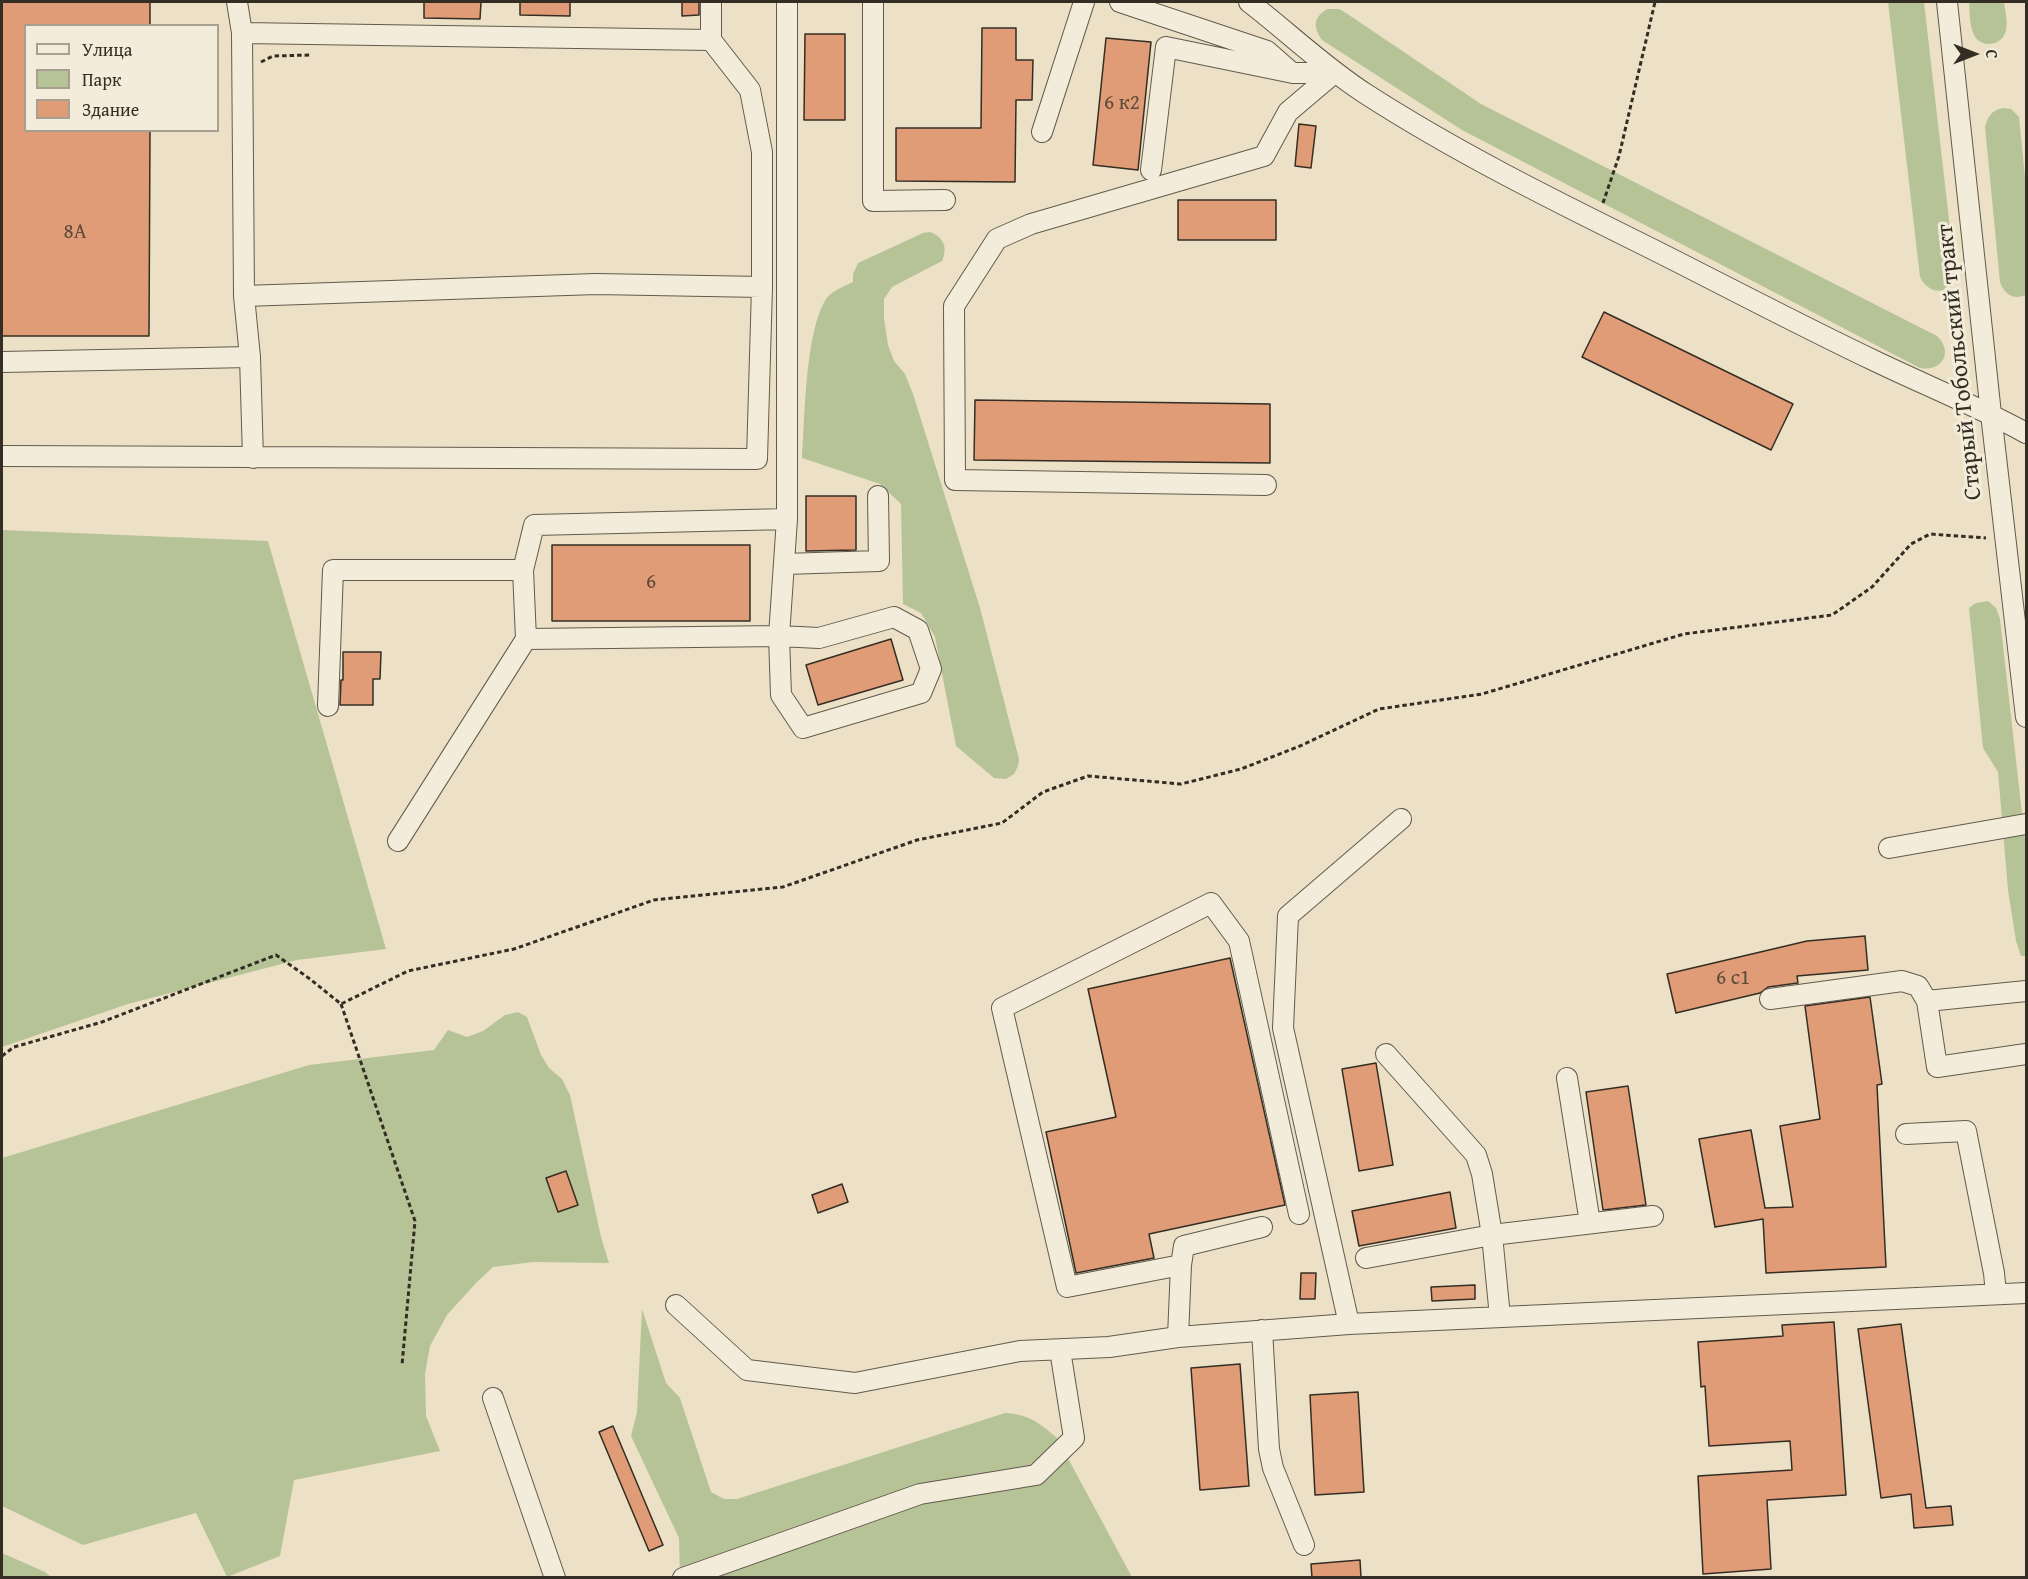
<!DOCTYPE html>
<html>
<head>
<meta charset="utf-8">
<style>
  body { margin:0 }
  #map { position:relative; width:2028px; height:1579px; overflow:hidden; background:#ece1c7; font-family:"Gentium Book Plus",serif }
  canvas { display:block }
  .frame { position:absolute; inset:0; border:3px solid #342d23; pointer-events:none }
  .legend { position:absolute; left:24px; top:24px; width:195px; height:108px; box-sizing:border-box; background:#f3ecdb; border:2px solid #a7a091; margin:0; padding:8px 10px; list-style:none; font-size:18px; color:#342d23 }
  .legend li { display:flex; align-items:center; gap:12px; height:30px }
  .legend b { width:30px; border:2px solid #a7a091 }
  .north { position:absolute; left:1944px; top:24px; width:60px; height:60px; -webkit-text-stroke:4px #f3ecdb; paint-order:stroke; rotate:90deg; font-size:16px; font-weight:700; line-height:24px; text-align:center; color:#342d23 }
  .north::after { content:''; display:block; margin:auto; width:21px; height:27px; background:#342d23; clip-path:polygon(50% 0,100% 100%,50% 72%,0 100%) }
</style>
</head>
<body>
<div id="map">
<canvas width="2028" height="1579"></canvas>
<div class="frame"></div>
<ul class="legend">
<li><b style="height:8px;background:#f3ecdb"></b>Улица</li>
<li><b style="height:16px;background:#b6c397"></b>Парк</li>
<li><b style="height:16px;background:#df9c77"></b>Здание</li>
</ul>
<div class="north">С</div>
</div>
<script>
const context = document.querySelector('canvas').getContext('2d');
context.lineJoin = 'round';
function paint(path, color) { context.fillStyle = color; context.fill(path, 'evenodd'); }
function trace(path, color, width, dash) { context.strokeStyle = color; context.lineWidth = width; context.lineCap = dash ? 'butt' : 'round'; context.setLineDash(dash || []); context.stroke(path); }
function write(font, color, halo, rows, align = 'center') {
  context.font = font + ' "Gentium Book Plus",serif'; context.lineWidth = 6; context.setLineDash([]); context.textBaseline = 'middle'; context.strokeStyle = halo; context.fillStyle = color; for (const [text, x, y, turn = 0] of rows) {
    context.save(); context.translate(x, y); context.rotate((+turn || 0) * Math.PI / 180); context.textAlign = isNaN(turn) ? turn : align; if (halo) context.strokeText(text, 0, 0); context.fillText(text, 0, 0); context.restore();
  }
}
const green = new Path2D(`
  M1888 2H1924L1955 272C1952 295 1930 297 1920 277Z
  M1969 2H2004C2005 10 2008 22 2006 30 2003 46 1981 49 1974 35 1969 25 1970 12 1969 2Z
  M1327 9H1339L1346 13 1481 104 1937 336C1954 352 1942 372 1920 368L1462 130 1322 40C1313 27 1313 18 1327 9Z
  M2002 108 2011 109 2019 117 2026 187V295C2013 300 2005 295 2000 282L1985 127C1988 116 1991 111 2002 108Z
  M930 232C944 237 948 248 942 261L892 287 884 299V318L888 345 894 361 905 374 913 394 980 608 1019 759 1018 766 1014 774 1006 779 994 778 956 746 935 637 921 613 903 604 901 504 880 484 802 458C805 417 805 333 826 299 831 291 845 286 853 282V274L858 263 923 233Z
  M2 530 268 541 386 949 297 960 128 1004 2 1047Z
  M1988 601 1996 608 2000 619 2026 849V956H2021L2016 941 2008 890 1998 772 1983 748 1969 608 1976 603Z
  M518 1012 527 1017 541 1055 549 1068 562 1079 570 1095 601 1237 609 1263 533 1262 493 1267 476 1283 447 1315 430 1346 425 1374 426 1416 440 1451 294 1480 280 1556 227 1577 196 1513 83 1545 2 1506V1158L309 1065 434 1050 448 1030 467 1037 483 1031 505 1015Z
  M642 1309 666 1383 680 1398 711 1492 724 1499H737L1005 1413C1028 1414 1040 1423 1057 1438L1132 1577H680L679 1538 631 1436 637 1412Z
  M2 1553 45 1572 51 1577H2Z`);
const building = new Path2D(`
  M2 2H150V26H26V130H150L149 336H2Z
  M424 2H481L480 19 424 18Z
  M520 2H570V16L520 15Z
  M682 2H699V15L682 16Z
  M982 28H1016V60H1033L1032 100H1016L1015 182 896 181V128H981Z
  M805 34H845V120H804Z
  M1106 38 1151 42 1138 170 1093 165Z
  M1299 124 1316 126 1311 168 1295 166Z
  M1178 200H1276V240H1178Z
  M1604 312 1793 404 1771 450 1582 357Z
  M975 400 1270 404V463L974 460Z
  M806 496H856V550L806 551Z
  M552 545H750V621H552Z
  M891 639 903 680 818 705 806 665Z
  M343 652H381L380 679H373V705H340L341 680H343Z
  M1865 936 1868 970 1797 976 1798 983 1768 987 1760 993 1676 1013 1667 974 1807 941Z
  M1230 958 1285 1205 1149 1234 1154 1258 1076 1273 1046 1132 1116 1117 1088 989Z
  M1870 997 1882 1084 1877 1085 1886 1267 1766 1273 1763 1219 1715 1227 1699 1139 1751 1130 1765 1208 1793 1207 1780 1126 1820 1119 1805 1006Z
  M1376 1063 1393 1165 1359 1171 1342 1069Z
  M1628 1086 1646 1205 1603 1210 1586 1092Z
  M566 1171 578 1205 558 1212 546 1178Z
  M842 1184 848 1202 818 1213 812 1195Z
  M1450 1192 1456 1228 1359 1246 1352 1211Z
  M1301 1273H1316L1315 1299H1300Z
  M1475 1285V1299L1432 1301 1431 1287Z
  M1834 1322 1846 1495 1767 1500 1771 1569 1703 1574 1698 1476 1792 1470 1790 1441 1709 1446 1705 1386 1701 1387 1698 1342 1783 1336 1782 1325Z
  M1901 1324 1926 1508 1951 1506 1953 1525 1914 1528 1911 1494 1881 1498 1858 1329Z
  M1240 1364 1249 1486 1200 1490 1191 1368Z
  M1358 1392 1364 1492 1315 1495 1310 1395Z
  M613 1426 663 1545 649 1551 599 1432Z
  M1360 1560 1361 1578H1312L1311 1564Z`);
const path = new Path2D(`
  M261 62 273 56 310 55
  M1603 203 1619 156 1655 2
  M341 1004 415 1221 402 1365
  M2 1056 14 1047 102 1022 276 955 310 979 341 1004 408 971 514 949 654 900 783 887 917 840 1002 823 1043 792 1088 776 1181 784 1241 769 1300 746 1379 709 1482 694 1684 634 1832 615 1872 587 1911 544 1930 534 1986 538`);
const minor = new Path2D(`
  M237 2 242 33
  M873 2V201L945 200
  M1120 2 1267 51 1291 72
  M1249 2C1288 32 1324 67 1366 94 1456 152 1553 200 1648 247 1724 285 1799 325 1875 361 1925 385 1977 406 2026 433
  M1947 2 1991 414 2026 717
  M1042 132 1084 2
  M1151 170 1166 47 1293 73H1334L1288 112 1264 156 1031 224 997 239 954 306 955 480 1266 485
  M244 296 596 284 762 287
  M2 362 250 357
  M2 456 757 459 762 287V152L750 90 711 40
  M253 458 250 357 244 296 242 33 711 40V2
  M787 519 779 636 781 695 803 728 921 693 931 669 918 630 894 617 819 638 779 636 526 639 523 570 534 525 787 519V2
  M784 564 879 561 878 496
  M328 706 333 570H523
  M398 841 526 639
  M1889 848 2026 824
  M1770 999 1902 981 1918 986 1927 1001 2026 991
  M1927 1001 1937 1067 2026 1054
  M1567 1078 1590 1223
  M1906 1134 1966 1131 1994 1273 1996 1294
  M1262 1227 1184 1246 1181 1265 1178 1337 1349 1324 2026 1293
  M1366 1258 1492 1235 1482 1174 1476 1155 1386 1054
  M1181 1265 1067 1287 1002 1008 1211 903 1239 941 1299 1214
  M676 1305 747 1370 855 1383 1020 1351 1109 1347 1178 1337
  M1500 1317 1492 1235 1653 1216
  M1349 1324 1283 1028 1288 916 1401 819
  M1262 1330 1269 1449 1273 1468 1304 1545
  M493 1398 555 1578
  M683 1578 920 1494 1036 1475 1074 1438 1060 1350`);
const numberNames = [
  ["6 к2",1122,104],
  ["8А",75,233],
  ["6",651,583],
  ["6 с1",1733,979]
];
const streetNames = [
  ["Старый Тобольский тракт",1960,362,-96]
];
paint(green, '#b6c397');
paint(building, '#df9c77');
trace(building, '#342d23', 1.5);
trace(minor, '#625a4c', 22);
trace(path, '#342d23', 3, [4.5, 3]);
trace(minor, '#f3ecdb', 20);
write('21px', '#5f4938', null, numberNames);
write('24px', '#342d23', '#f3ecdb', streetNames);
</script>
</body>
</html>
